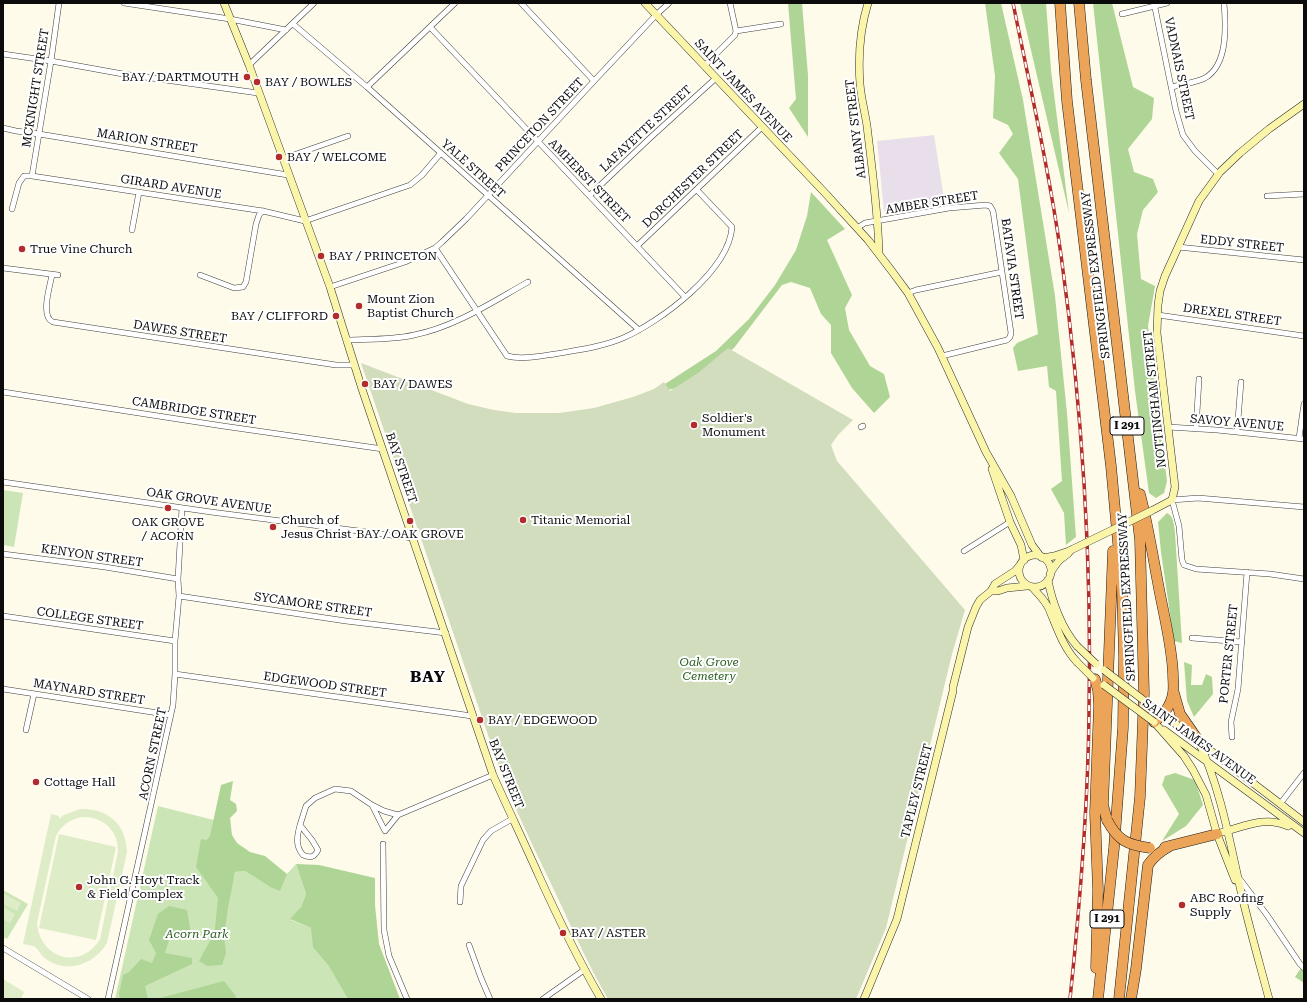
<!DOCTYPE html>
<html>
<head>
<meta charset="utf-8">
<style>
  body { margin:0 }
  #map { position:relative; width:1307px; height:1002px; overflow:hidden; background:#fefbea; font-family:"Roboto Serif",serif }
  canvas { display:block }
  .frame { position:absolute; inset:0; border:4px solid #0b0b0b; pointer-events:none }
</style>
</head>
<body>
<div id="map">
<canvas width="1307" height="1002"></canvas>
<div class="frame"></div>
</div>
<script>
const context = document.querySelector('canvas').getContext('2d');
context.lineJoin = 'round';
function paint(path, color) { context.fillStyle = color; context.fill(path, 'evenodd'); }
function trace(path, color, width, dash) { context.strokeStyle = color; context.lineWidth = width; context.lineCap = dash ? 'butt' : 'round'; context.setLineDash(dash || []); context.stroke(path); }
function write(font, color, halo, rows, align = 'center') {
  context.font = font + ' "Roboto Serif",serif'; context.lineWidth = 4; context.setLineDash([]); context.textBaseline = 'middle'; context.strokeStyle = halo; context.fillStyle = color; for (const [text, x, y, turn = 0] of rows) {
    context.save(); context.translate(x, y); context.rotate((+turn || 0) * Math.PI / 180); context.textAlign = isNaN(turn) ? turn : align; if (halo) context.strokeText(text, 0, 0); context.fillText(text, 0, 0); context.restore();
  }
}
const industrial = new Path2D(`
  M934 135 945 205 884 211 877 141Z`);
const green = new Path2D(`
  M3 490 23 493 14 547 3 545Z
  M158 806 230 824 234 878 235 872 245 871 270 887 287 874 296 864 306 894 301 907 291 920 311 928 388 999H115Z
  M3 890 28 904 7 939 3 937Z`);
const forest = new Path2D(`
  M788 3H802L808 75V137L789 108 796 99Z
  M985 3H1001L1023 100 1055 296 1067 413 1076 537 1066 545 1064 513 1051 489 1062 481 1056 391 1049 387 1047 366 1018 371 1013 348 1017 343 1038 334 1018 179 999 153 1013 134 1008 125 993 118 995 76Z
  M1020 3H1046L1051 70 1069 213Z
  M1093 3H1112L1133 87 1154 98 1152 119 1128 149 1134 172 1153 179 1158 192 1143 210 1137 234 1141 279 1155 286 1148 326 1167 481 1164 493 1156 498 1149 493 1135 391Z
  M811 192 845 229 827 240 852 295 845 308 849 330 870 366 884 374 890 397 874 413 852 388 831 353V325L821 314 810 288 791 282 782 285 734 348 715 363 724 379 651 393 716 351 749 319 775 285 796 250 807 216Z
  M1167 513C1174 516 1174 526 1175 533L1182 643 1174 641 1161 552 1158 522Z
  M1184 662 1192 665 1191 685H1202L1206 674 1212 677 1213 694 1194 717 1187 701Z
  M1175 773 1195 780 1203 805 1186 826 1162 841 1179 814 1162 785 1165 776Z
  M233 781 230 800 236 804 237 811 230 818 232 835 237 843 250 852 265 856 287 874 280 891 270 887 245 871 235 872 228 908 224 937 226 953 222 965 207 966 199 961 212 937 215 928 218 898 196 867 201 839 207 840 210 836 221 785Z
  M296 864 319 865 375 878V905L379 944 400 999H348L329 966 313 947 311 928 290 919 301 907 306 894Z
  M169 906 187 910 192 939 170 937 165 953 192 958V964L145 986 148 999H120L119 994 123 975 129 972 141 959 152 963 156 953 149 940 158 914Z
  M1301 968 1304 971V983L1295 977Z
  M224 981 236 996 235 999H156Z`);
const cemetery = new Path2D(`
  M728 348 853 420 838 435 831 445 837 461 965 610 952 654 886 928 856 999H608C588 965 572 928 555 892 536 852 516 812 500 770L361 363 468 404 494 410 516 413H559L594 408 633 397 654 389 664 382 670 391 698 373Z`);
const pitch = new Path2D(`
  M80 809C107 808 126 823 127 852L107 943C94 965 67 974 46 959 41 956 39 950 35 947 32 945 27 945 23 944L51 814 59 816V819L64 815ZM81 817C102 816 118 829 118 851L100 939C81 971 40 959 37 923L56 836C62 825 69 820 81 817Z
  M59 834 116 847 96 940 39 928Z
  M3 893 21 903 17 911 3 904Z
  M3 907 15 914 10 923 3 919Z
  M3 979 24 992 21 999H3Z`);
const street = new Path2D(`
  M124 3 230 19 286 30
  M521 3 594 81
  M1154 3 1176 111 1183 135 1195 151 1218 174
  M1122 14 1167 3
  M293 24 367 87 639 330
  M430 27C515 117 600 207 685 297
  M736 31 781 24
  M3 54 51 61 123 74 258 93
  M249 65 314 3
  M704 66 735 35 736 31 730 3
  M367 87 455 3
  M1172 87C1182 84 1195 83 1205 78 1228 65 1226 26 1224 3
  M3 128 16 131 39 134 288 175
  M282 159 348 136
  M32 176 51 61 59 3
  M590 195 650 138 716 78
  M1267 196 1304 194
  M12 209 19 183 24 176H32L263 211 305 221 410 185 422 175 440 154
  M857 228 865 223 949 208 986 205 990 206 993 211 1011 333 1010 337 1007 340 942 356
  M132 230 139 192
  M637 246 762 127
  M1178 247 1304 260
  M435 248 507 356C522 360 540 356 555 354 577 350 602 347 623 338 660 322 729 271 732 227L697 190
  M3 268 58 275
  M52 275C50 286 40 317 53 322L336 365H355
  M200 275 234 288 243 287 246 282 256 224 259 215 263 211
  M330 287 405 262 435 248 442 242 466 219 594 81 656 15 669 3
  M908 293 916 290 1002 272
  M1158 315 1304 336
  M347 340C369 339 392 340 414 335 455 327 492 302 528 282
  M3 392 223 426 383 449
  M861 427 863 426
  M1168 427 1217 430 1304 439
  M1196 429 1199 379
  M1237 432 1241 382
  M1299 438 1304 404
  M3 482 211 512 413 538
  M1304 507 1198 498 1172 500 1179 526 1182 560 1184 565 1196 569 1270 574 1304 579
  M964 551 1010 522
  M3 554 105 567 178 579
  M179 596 346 621 446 633
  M3 616 175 641
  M1192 638 1242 642
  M175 674 472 716
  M3 689 171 715
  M26 730 34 694
  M1232 737 1231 722 1238 689 1247 572
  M1280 804 1304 773
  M372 805 385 831 398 815 493 775
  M300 825C297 836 295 846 303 855 310 858 314 858 318 850L312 840 300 825 306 806 315 798 335 789 351 791 372 805 384 811 398 815
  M383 844 384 930 389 956 407 999
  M1239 878 1267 915 1300 964 1304 968
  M460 902 461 886 483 840 491 831 512 819
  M469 945 481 978 490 999
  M3 948 88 999
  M108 999 173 705 175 674V641L179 596 178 579 182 508
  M543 999 584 970`);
const secondary = new Path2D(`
  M224 3 249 65 330 287 362 389 493 775C508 809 524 842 539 876 558 918 578 959 601 999
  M645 3 826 194 868 240 891 270 908 293 938 348 986 452 1011 496 1032 545 1041 557
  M868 3C860 29 858 57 860 84 861 98 865 112 867 126 872 169 878 211 879 253
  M992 469 1010 522 1021 545 1024 560
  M1151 511 1172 500 1175 487 1157 333 1158 305 1160 291 1165 276 1199 201 1220 172 1240 153 1269 129 1304 104
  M1019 571a16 16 0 1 1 32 0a16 16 0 1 1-32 0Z
  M1043 558 1054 556 1069 551
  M1050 574C1053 569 1056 563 1061 559 1065 556 1068 555 1071 550
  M1048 580C1052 602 1062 629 1077 646
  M1032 587C1038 594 1045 600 1049 609 1057 628 1063 647 1077 662
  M991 591H998L1007 588 1027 586
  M1160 712 1304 822
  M1154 722 1184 756 1193 770 1206 795 1217 834 1235 880
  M1164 730 1304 833
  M1198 740C1221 789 1230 843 1242 896 1250 930 1260 965 1269 999
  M1223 832C1246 826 1265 816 1288 826
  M864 999 897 919 953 691V687L968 627 976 607 980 600 991 591 995 584 1015 571 1020 565`);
const highway = new Path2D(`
  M1060 3 1067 101 1111 466 1122 586 1124 657 1123 728 1114 848 1098 999
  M1079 3 1086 80 1140 540 1144 693 1142 746 1140 797 1119 999
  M1140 494C1149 529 1154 564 1161 599 1166 624 1172 649 1173 674 1173 680 1174 687 1173 693 1171 706 1164 714 1154 722
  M1095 679 1098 690 1099 705 1095 813 1098 890 1096 968
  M1174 693 1180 714 1198 740
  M1107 820 1103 805 1113 551
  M1165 847 1217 834
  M1131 999 1136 969 1148 865C1154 856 1161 851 1170 846`);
const rail = new Path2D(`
  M1013 3C1030 87 1049 170 1061 255 1082 406 1092 560 1089 713 1088 808 1080 904 1070 999`);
const secondaryBridge = new Path2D(`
  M1071 550 1151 511
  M1077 646 1096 664
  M1077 662 1093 678
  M1104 670 1155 709
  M1104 685 1154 722`);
const highwayBridge = new Path2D(`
  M1107 820C1118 841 1128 845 1150 848`);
const markers = [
  [247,77,4,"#b22c2b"],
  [257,82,4,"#b22c2b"],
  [279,157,4,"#b22c2b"],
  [22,249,4,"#b22c2b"],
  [321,256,4,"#b22c2b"],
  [359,306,4,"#b22c2b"],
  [336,316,4,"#b22c2b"],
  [365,384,4,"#b22c2b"],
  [694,425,4,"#b22c2b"],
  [168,508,4,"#b22c2b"],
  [523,520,4,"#b22c2b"],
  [410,521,4,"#b22c2b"],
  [273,527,4,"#b22c2b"],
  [480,720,4,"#b22c2b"],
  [36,782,4,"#b22c2b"],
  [79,887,4,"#b22c2b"],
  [1182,905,4,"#b22c2b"],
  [563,933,4,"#b22c2b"]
];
const shields = [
  [1127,426,34],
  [1107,919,34]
];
const shieldNames = [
  ["I 291",1127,426],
  ["I 291",1107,919]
];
const streetNames = [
  ["VADNAIS STREET",1179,69,78],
  ["MCKNIGHT STREET",36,88,-81],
  ["SAINT JAMES AVENUE",743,91,47],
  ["PRINCETON STREET",540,125,-47],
  ["LAFAYETTE STREET",646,129,-43],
  ["ALBANY STREET",856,129,-97],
  ["MARION STREET",147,141,9],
  ["YALE STREET",473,169,42],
  ["DORCHESTER STREET",693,179,-44],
  ["AMHERST STREET",589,181,46],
  ["GIRARD AVENUE",171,187,9],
  ["AMBER STREET",932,203,-9],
  ["EDDY STREET",1242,244,6],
  ["BATAVIA STREET",1012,269,82],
  ["SPRINGFIELD EXPRESSWAY",1096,275,-97],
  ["DREXEL STREET",1232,315,8],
  ["DAWES STREET",180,332,9],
  ["NOTTINGHAM STREET",1155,399,-96],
  ["CAMBRIDGE STREET",194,411,9],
  ["SAVOY AVENUE",1237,423,5],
  ["BAY STREET",401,468,71],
  ["OAK GROVE AVENUE",209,501,8],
  ["KENYON STREET",92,556,8],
  ["SPRINGFIELD EXPRESSWAY",1127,597,-93],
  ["SYCAMORE STREET",313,605,8],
  ["COLLEGE STREET",90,619,8],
  ["PORTER STREET",1229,654,-84],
  ["EDGEWOOD STREET",325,685,8],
  ["MAYNARD STREET",89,692,9],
  ["SAINT JAMES AVENUE",1199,742,36],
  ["ACORN STREET",153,754,-78],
  ["BAY STREET",506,774,68],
  ["TAPLEY STREET",917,791,-76]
];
const poiNames = [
  ["BAY / DARTMOUTH",239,77,"right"],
  ["BAY / BOWLES",265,82],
  ["BAY / WELCOME",287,157],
  ["True Vine Church",30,249],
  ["BAY / PRINCETON",329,256],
  ["Mount Zion",367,299],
  ["Baptist Church",367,313],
  ["BAY / CLIFFORD",328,316,"right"],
  ["BAY / DAWES",373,384],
  ["Soldier's",702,418],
  ["Monument",702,432],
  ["Church of",281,520],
  ["Jesus Christ",281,534],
  ["Titanic Memorial",531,520],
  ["OAK GROVE",168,522,"center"],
  ["/ ACORN",168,536,"center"],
  ["BAY / OAK GROVE",410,534,"center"],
  ["BAY / EDGEWOOD",488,720],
  ["Cottage Hall",44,782],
  ["John G. Hoyt Track",87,880],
  ["& Field Complex",87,894],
  ["ABC Roofing",1190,898],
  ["Supply",1190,912],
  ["BAY / ASTER",571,933]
];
const parkNames = [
  ["Oak Grove",709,662],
  ["Cemetery",709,676],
  ["Acorn Park",197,934]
];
const districtNames = [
  ["BAY",428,677]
];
paint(industrial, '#e9dfea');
paint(green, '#cce5b6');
paint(forest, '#afd596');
paint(cemetery, '#d1ddbd');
paint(pitch, '#deedc7');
trace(street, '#3e3e3e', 6);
trace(secondary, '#2d2d2d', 8);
trace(highway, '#1c1c1c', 11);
trace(street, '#fff', 5);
trace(secondary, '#faf5a8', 7);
trace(highway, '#eca459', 10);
trace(rail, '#b22c2b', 3.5);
trace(rail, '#fff', 2, [6]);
trace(secondaryBridge, '#2d2d2d', 8, []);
trace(highwayBridge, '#1c1c1c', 11, []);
trace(secondaryBridge, '#faf5a8', 7);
trace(highwayBridge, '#eca459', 10);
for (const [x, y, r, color] of markers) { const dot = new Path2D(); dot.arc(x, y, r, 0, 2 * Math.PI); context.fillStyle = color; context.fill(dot); trace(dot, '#fff', 1.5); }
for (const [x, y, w] of shields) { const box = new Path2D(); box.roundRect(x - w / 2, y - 9, w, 18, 3); context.fillStyle = '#fff'; context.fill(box); trace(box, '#0b0b0b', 1); }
write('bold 11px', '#0b0b0b', null, shieldNames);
write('12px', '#0b0b0b', '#fff', streetNames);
write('12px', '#0b0b0b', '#fff', poiNames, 'left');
write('italic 12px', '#295e20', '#fff', parkNames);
context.letterSpacing = '1px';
write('bold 16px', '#0b0b0b', '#fff', districtNames);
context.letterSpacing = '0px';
</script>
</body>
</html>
